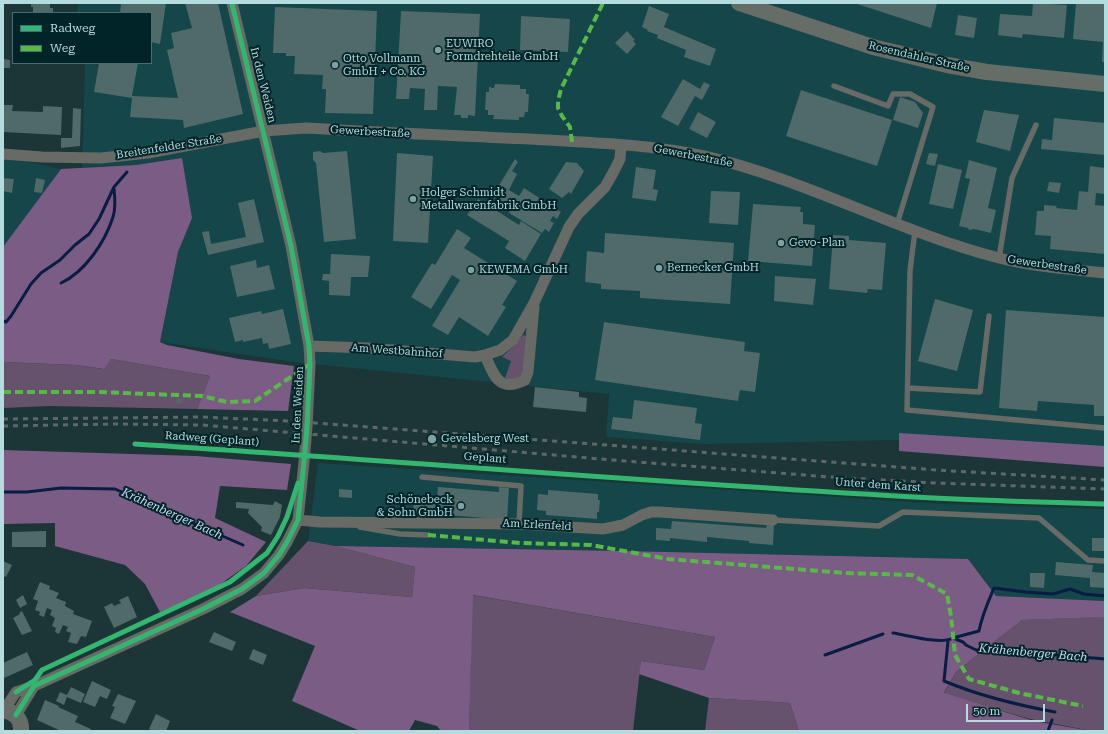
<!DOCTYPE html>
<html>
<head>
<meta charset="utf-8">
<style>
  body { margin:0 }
  #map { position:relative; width:1108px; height:734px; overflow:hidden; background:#1c3537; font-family:"Roboto Serif",serif }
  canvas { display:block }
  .frame { position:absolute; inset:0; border:4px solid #b4dbdd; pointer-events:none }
  .legend { position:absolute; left:12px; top:12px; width:140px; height:52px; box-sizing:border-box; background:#002427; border:1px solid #486d70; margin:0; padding:5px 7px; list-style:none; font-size:12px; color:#b4dbdd }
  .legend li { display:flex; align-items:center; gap:8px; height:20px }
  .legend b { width:20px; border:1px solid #486d70 }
  .scale { position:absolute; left:966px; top:704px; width:79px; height:18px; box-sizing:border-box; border:2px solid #b4dbdd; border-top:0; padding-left:5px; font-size:12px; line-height:14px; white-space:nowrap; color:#b4dbdd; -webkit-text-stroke:3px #002427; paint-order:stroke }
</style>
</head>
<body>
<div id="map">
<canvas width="1108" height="734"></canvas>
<div class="frame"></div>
<ul class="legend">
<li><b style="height:5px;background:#33b770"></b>Radweg</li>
<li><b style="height:5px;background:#58b947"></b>Weg</li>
</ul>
<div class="scale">50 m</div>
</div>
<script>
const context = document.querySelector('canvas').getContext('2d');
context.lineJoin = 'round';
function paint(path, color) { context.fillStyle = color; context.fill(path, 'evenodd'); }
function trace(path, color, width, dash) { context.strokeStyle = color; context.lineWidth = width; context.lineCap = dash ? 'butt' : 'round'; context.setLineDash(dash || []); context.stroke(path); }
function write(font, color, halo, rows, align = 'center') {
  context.font = font + ' "Roboto Serif",serif'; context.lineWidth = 4; context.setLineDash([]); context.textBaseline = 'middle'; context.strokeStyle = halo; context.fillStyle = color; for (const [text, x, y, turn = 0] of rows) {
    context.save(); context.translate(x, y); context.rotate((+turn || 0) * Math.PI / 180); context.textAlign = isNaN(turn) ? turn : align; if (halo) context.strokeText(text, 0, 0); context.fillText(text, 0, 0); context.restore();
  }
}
const built = new Path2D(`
  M78 3H1105V454L897 440 704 444 606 437 609 394 293 362 160 342 178 252 192 218 181 159 136 165 82 167 85 63H151V13H77Z
  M3 156 61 169 3 247Z
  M318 463 944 504 1105 509V601L996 596 968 559 624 551 335 546 308 541Z`);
const green = new Path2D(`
  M523 335 526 336 527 337 524 370 521 376 513 381 505 378 511 361 502 357 515 345Z
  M111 359 210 376 197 409 49 406 3 408V362L76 365 103 369Z
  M308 541 335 546 415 567 412 597 304 588 256 596Z
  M472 595 715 637 704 670 641 661 633 731H469Z
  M1098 617H1105V731H1092L1030 719 944 694 956 672 1022 620Z
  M709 698 790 703 799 731H705Z`);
const forest = new Path2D(`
  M182 158 192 218 178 252 160 342 167 345 239 359 294 366 288 411 197 409 210 376 111 359 104 369 76 365 3 362V247L61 169 136 165Z
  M899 433 1105 446V467L899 451Z
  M3 450 196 456 291 464 287 490 220 486 215 518 266 542 246 566 215 588 160 612 145 584 125 565 55 546V523L3 524Z
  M335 546 624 551 968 559 996 596 1105 601V617L1022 620 956 672 944 693 1034 721 1091 731H799L790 703 709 698 639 674 641 661 704 670 715 637 473 595 469 731H441L437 726 415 720 409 731H360L292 701 315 646 230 612 256 596 304 588 412 597 415 567Z`);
const stream = new Path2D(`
  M61 283C85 272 105 242 113 217 116 208 115 198 114 189
  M3 321 6 322 11 316 31 284 41 273 60 260 75 245 89 234 99 219 114 187 127 172
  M3 492H27L61 488 115 489 243 545
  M893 633C908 635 940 645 953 638L963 642 966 645 976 650 1005 649 1008 651 1105 659
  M953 638 979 631C982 615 988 602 994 588L1025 592 1053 594 1070 589 1084 594 1105 596
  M948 641 944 681C980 696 1017 705 1055 712
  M825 655 883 634
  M1048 731 1052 720`);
const building = new Path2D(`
  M31 3H50V8H53V13H33V7H31Z
  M121 3H166L160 44 151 42V13H120Z
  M185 3H218L243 114 184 128 183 120 130 117 132 98 94 92 99 63H138L132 96 178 98 167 50 174 48 171 33 192 28Z
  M854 3H937L931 28Z
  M1033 3 1067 5 1064 38 1023 34 1022 38 998 35 1000 14 1032 16Z
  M1076 3H1105V62H1102L1103 42 1073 39Z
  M649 6 669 14 664 27 716 49 710 66 684 57 686 50 657 38 658 35 647 31 648 30 642 27Z
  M275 7 377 11 373 114 325 113 326 89H322L323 75 294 74 295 56H286V53H273Z
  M401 11 480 14 475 116 468 115V118H461V115H454L457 87 438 86 437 110H424L425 89 410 88 409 99H396Z
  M958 15 977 18 974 38 955 35Z
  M521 16 570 19 568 52 520 50Z
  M627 31 635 40 633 41 636 44 627 54 615 43Z
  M3 59 10 60V68H3Z
  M683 79 700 89 704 82 710 85 702 100 695 96 678 126 661 117Z
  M495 84 520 85V89H526V94H529L528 112H525L524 117H519V120L493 119 494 115H488V110H485L486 92H489V87L494 88Z
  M801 90 892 120 877 166 786 136Z
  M900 97 915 102 923 113 918 128 893 120Z
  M3 105H13L12 111 43 112V106L62 107 61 135 3 132Z
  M73 108 81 109 80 146 61 148V138H72Z
  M984 110 1019 115 1010 151 976 142Z
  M698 112 716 122 707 138 689 129Z
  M1054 118 1105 123V155L1041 149 1042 139 1052 140Z
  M320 151 323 153 347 151 356 239 324 242 316 163 313 160V152Z
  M397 153 433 156 428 243 393 241Z
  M929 153 938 154 935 166 926 164Z
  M515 159 518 162 512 171 517 174 509 190 519 196 524 188 561 212 557 219 553 216 550 221 554 223 549 232 545 229 542 233 509 213 511 208 492 197Z
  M969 160 997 168 988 208 996 210 991 233 974 229 969 230 968 228 959 226 970 179 965 178Z
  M566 162 577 163 584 171 571 194 569 192 562 198 549 189Z
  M938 164 962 170 953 209 929 204Z
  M1090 166 1105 168V194L1096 193 1095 205 1105 206V254L1050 249 1051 236 1035 235 1037 211H1044V205L1057 206 1056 208 1077 210 1079 191 1088 192Z
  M636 167 656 170 653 189 658 190 656 201 632 198Z
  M3 178 14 179 12 193 3 191Z
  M36 178 45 180 42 193 34 192Z
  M1049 182 1061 183 1059 193 1047 191Z
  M711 191 740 192 738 225 709 223Z
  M254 199 264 242 208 255 202 232 209 231 211 244 246 237 238 203Z
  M478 199 519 225 521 221 541 234 525 261 505 248 509 241 467 215Z
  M753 204 801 207 800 212H803V224L815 225 812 266 748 261Z
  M457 229 471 238 464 248 517 281 502 305 506 307 488 336 459 317 448 335 432 326 460 280 452 275 431 309 411 297 432 263 435 265Z
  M605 233 734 243 730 304 640 298V291L601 289V284L585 282 587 251 604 253Z
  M833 235 849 236V240L886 243 882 290 868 289 867 293 829 289Z
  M331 254 370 256 368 277H351L350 296 329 295V281L322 280 323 274H330Z
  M256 260 257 268 269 265 275 289 237 297 230 266Z
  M775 276 816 279 813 305 774 301Z
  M935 299 973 310 957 371 918 361Z
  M283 309 291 344 269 349 268 343 263 344 262 338 243 342V340L235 342 229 318 261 311 262 314Z
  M1006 310 1105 317V416H1094V405L1038 401 1037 411 999 408Z
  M604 322 745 342 744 351 760 353 755 392 740 390 738 401 595 380Z
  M535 387 579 392V397L587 398 586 412 533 407Z
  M176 399H182V404L176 403Z
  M634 400 697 408 695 423 702 424 700 440 611 429 613 417 632 419Z
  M438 487 499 492V487L509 488 507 520 413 512 414 499 437 500Z
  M339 489 352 490V498L339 497Z
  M548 490 598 494V500H600L599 512H597V519L546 515V511L537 510 538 494 548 495Z
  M275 501 282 505 280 517 271 535 261 531 262 527 248 513 249 509 236 508V502L273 505Z
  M672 521 766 528 767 524 774 525 773 545 749 543V541L707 537V542L670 538V541L656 540V528L671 529Z
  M46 531V547H12V532Z
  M1092 538H1105V551H1092Z
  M3 561 12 565 6 577 3 576Z
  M1056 562 1093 565 1092 572 1105 573V588L1090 587V578L1055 575Z
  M1030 573H1045L1044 588 1030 587Z
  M40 582 50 586 49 589 59 593 56 598 66 602 65 606 74 611 73 614 92 621 86 637 81 636 77 644 68 642 71 633 66 631 68 627 63 625 59 634 55 632 56 628 52 626 55 618 50 615 52 610 47 608 44 617 39 615 40 612 35 610 38 601 33 599Z
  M23 595 27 604 20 608 16 600Z
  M128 596 137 617 114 628 104 607 112 603 114 606 121 603 119 600Z
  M22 611 32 631 22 635 13 618 20 614 19 613Z
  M214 632 236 642 232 651 209 642Z
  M253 649 267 655 263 665 249 659Z
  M27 652 33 665 4 678 3 663Z
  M92 681 111 690 107 699 100 696 95 707 83 702Z
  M71 687 85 694 81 703 67 697 64 705 56 701 60 692 67 695Z
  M118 694 136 701 125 724 110 718 115 707 112 706Z
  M45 700 59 706 58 707 78 716 75 722 91 729 90 731H61L37 720Z
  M156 714 170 721 166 731H153L149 729Z`);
const lane = new Path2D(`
  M834 86 888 106 893 94H910L933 107 897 224
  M915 231 910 271 907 410 1105 428
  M999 258 1012 178 1036 125
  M908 388 980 392 989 316
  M422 477 521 486 519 524
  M773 520 879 526 903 512 1039 518 1088 560 1105 561
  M357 525 360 527 400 534 428 535`);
const street = new Path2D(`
  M3 154 42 157 101 158 148 153 264 131 306 128C387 133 468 136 549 140 600 143 653 145 704 156 805 179 898 232 999 258 1034 267 1070 269 1105 273
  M309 346 368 348 475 357 485 355 500 350 513 340 534 303 569 227 578 214 605 187 614 171 620 159 621 145
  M485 355C494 376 499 393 525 380L528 372 534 307
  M298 520 320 522 519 524 603 529 623 525 642 515 651 512H660L773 520
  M4 710 16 692 34 686 203 609 242 589 264 573 279 555 287 542 298 520 304 462 307 427 310 364 309 346 291 246 232 3
  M16 715 34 686`);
const secondary = new Path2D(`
  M739 3 873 47 947 65 987 72 1105 84
  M3 710C15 712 22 719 21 731`);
const rail = new Path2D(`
  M3 419 202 417 289 421 936 470 1105 480
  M3 426 115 424 202 425 612 460 830 477 936 483 1105 489`);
const quiet = new Path2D(`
  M572 142 570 127 562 116 558 108V101L561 89 603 3
  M3 392H98L202 396 227 402 255 401 310 364
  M428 535 520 543 591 545 668 559 845 573 912 575 947 594 951 616 955 655 969 679 1019 693 1083 706`);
const cycleway = new Path2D(`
  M135 444C402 461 668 484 934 498 991 501 1048 502 1105 504
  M16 692 35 680 42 670 230 582 267 553 278 536 287 517 298 483
  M16 715 34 686 203 609 242 589 264 573 279 555 287 542 298 520 304 462 307 427 310 364 309 346 291 246 232 4`);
const markers = [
  [438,50,4,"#7fa1a3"],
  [335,65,4,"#7fa1a3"],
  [413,199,4,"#7fa1a3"],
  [781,243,4,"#7fa1a3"],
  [659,268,4,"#7fa1a3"],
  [471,270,4,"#7fa1a3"],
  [432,439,5,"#7fa1a3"],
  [461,506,4,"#7fa1a3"]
];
const poiNames = [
  ["EUWIRO",446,44],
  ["Formdrehteile GmbH",446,57],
  ["Otto Vollmann",343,59],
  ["GmbH + Co. KG",343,72],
  ["Holger Schmidt",421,193],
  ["Metallwarenfabrik GmbH",421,206],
  ["Gevo-Plan",789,243],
  ["Bernecker GmbH",667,268],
  ["KEWEMA GmbH",479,270],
  ["Gevelsberg West",441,439],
  ["Schönebeck",453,500,"right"],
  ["& Sohn GmbH",453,513,"right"]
];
const streetNames = [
  ["Rosendahler Straße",919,57,13],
  ["In den Weiden",263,85,76],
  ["Gewerbestraße",370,132,3],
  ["Breitenfelder Straße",169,147,-9],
  ["Gewerbestraße",693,156,11],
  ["Gewerbestraße",1047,265,8],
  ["Am Westbahnhof",397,351,4],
  ["In den Weiden",298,405,-87],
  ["Radweg (Geplant)",212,439,4],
  ["Geplant",485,458,4],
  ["Unter dem Karst",878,485,4],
  ["Am Erlenfeld",537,525,3]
];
const waterNames = [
  ["Krähenberger Bach",172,514,24],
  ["Krähenberger Bach",1033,653,5]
];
paint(built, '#15464a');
paint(green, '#66526d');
paint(forest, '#7b5c85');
trace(stream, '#081d44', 3);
paint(building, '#4f6a68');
trace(lane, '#676a65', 5.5);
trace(street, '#676a65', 11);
trace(secondary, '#666c66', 16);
trace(rail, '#5d6967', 3, [5, 5]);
trace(quiet, '#58b947', 4, [8, 4]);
trace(cycleway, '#33b770', 5);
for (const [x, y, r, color] of markers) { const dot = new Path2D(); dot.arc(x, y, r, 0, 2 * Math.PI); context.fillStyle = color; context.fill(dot); trace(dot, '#002427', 1.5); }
write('11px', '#b4dbdd', '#002427', poiNames, 'left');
write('11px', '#b4dbdd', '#002427', streetNames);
write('italic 12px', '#c9daf8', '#002427', waterNames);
</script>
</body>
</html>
